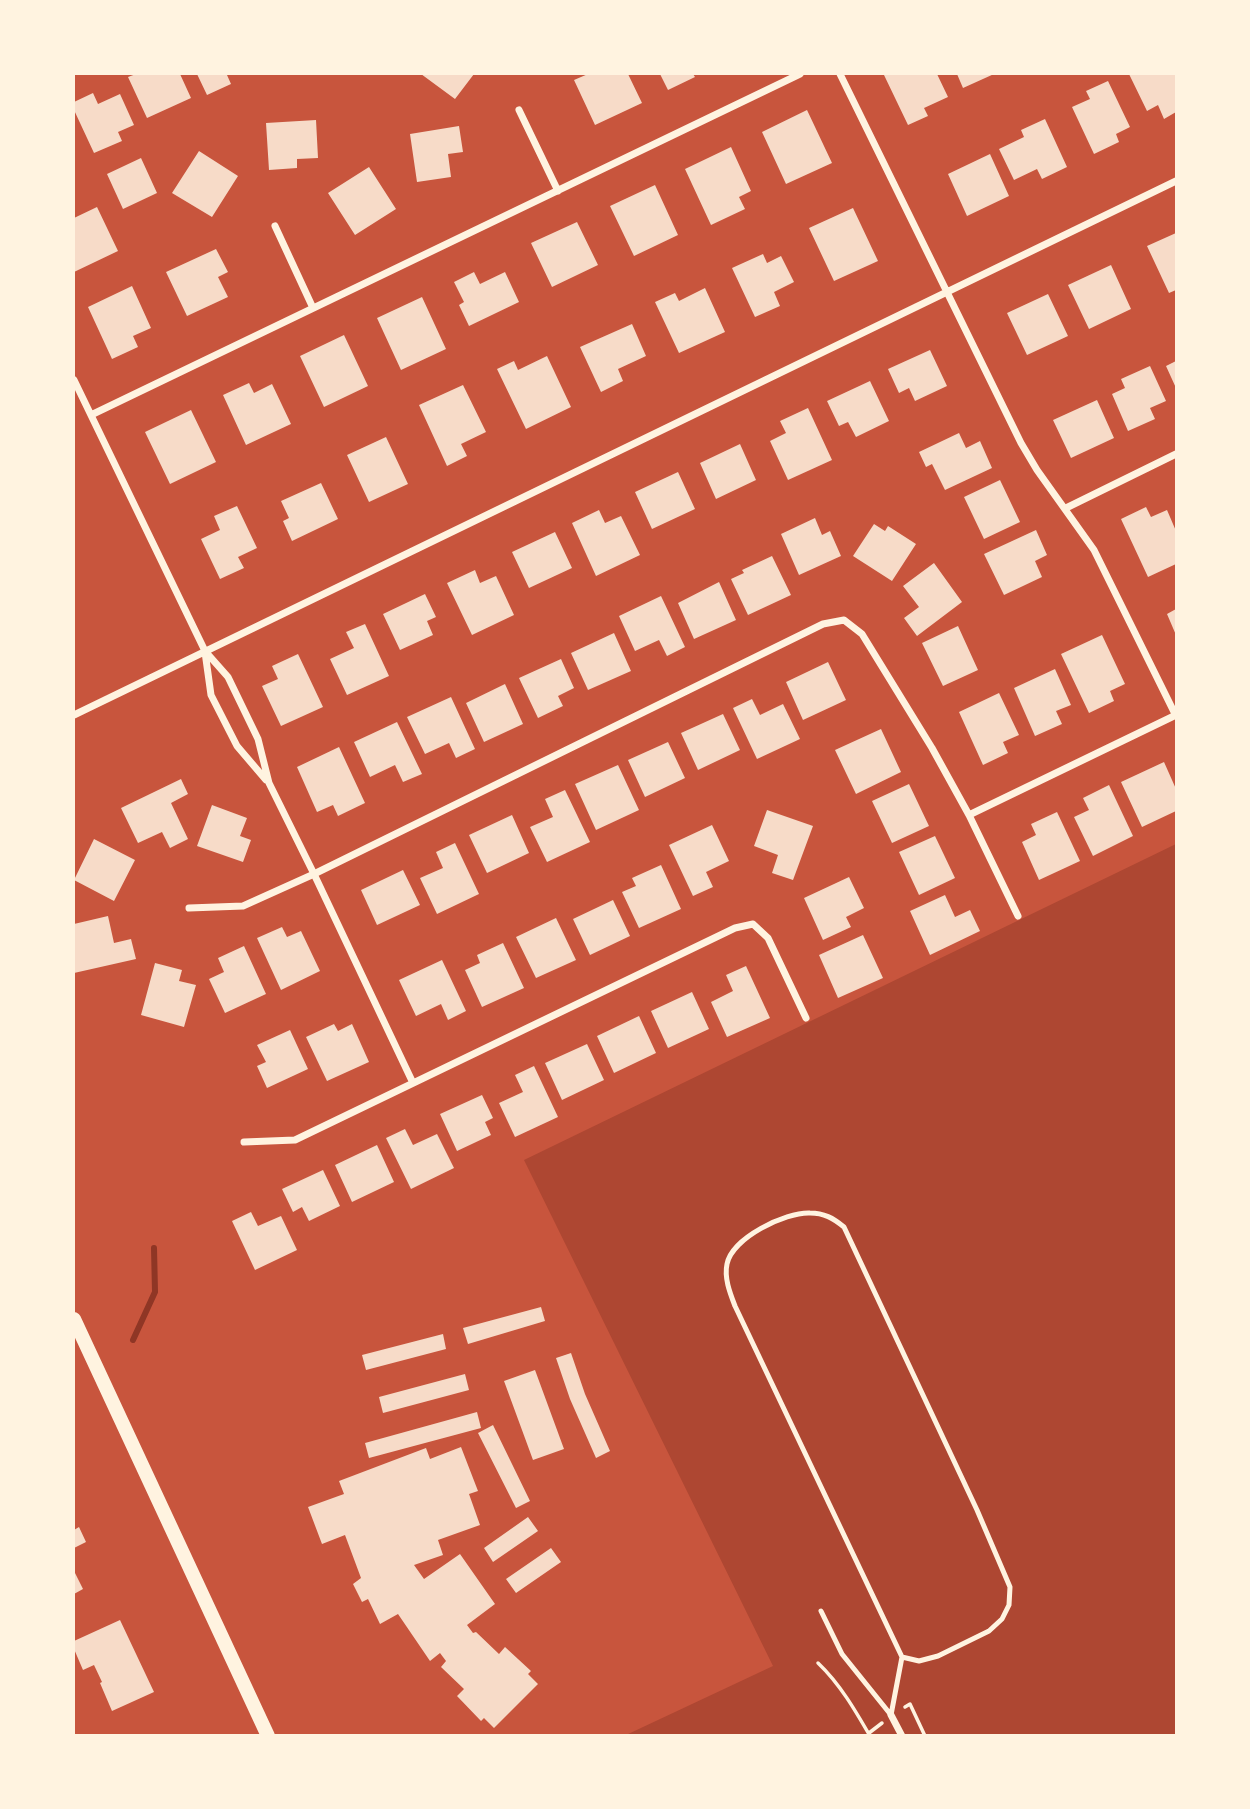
<!DOCTYPE html>
<html>
<head>
<meta charset="utf-8">
<style>
  body { margin:0 }
  #map { position:relative; width:1250px; height:1809px; overflow:hidden; background:#c8553d; font-family:Karla,sans-serif }
  canvas { display:block }
  .frame { position:absolute; inset:0; border:75px solid #fff3e0; pointer-events:none }
</style>
</head>
<body>
<div id="map">
<canvas width="1250" height="1809"></canvas>
<div class="frame"></div>
</div>
<script>
const context = document.querySelector('canvas').getContext('2d');
context.lineJoin = 'round';
function paint(path, color) { context.fillStyle = color; context.fill(path, 'evenodd'); }
function trace(path, color, width, dash) { context.strokeStyle = color; context.lineWidth = width; context.lineCap = dash ? 'butt' : 'round'; context.setLineDash(dash || []); context.stroke(path); }
const green = new Path2D(`
  M1176 844V1735H626L773 1666 524 1160Z`);
const stream = new Path2D(`
  M133 1340 155 1292 154 1248`);
const building = new Path2D(`
  M136 74H180L191 98 147 118 128 77Z
  M197 74H231L227 75 231 84 207 95Z
  M421 74H474L455 99Z
  M588 74H628L642 103 595 125 574 80Z
  M660 74H693L695 77 668 90Z
  M887 74H937L948 97 924 108 928 116 908 125 884 75Z
  M957 74H994L963 88Z
  M1129 74H1176V112L1164 119 1158 105 1147 111Z
  M1108 81 1130 127 1116 134 1119 142 1094 154 1072 107 1090 99 1086 91Z
  M93 93 98 104 120 94 134 125 118 132 122 141 94 153 74 110V102Z
  M807 110 832 163 786 184 762 132Z
  M1045 119 1067 167 1042 179 1037 169 1014 180 999 149 1024 137 1021 130Z
  M316 120 318 158 297 159V168L269 170 266 123Z
  M459 126 463 152 448 154 451 177 417 182 410 134Z
  M731 147 751 191 739 197 745 209 711 225 685 169Z
  M199 151 238 176 212 217 172 193Z
  M990 154 1009 196 967 216 948 174Z
  M141 158 157 193 123 209 107 174Z
  M369 167 396 209 355 235 328 193Z
  M655 185 678 235 634 256 610 206Z
  M97 207 118 251 74 272V218Z
  M853 208 878 261 834 281 809 228Z
  M577 222 598 265 552 287 531 243Z
  M1176 233V290L1169 293 1147 246Z
  M216 249 228 272 218 277 228 297 187 316 166 272Z
  M763 254 767 263 781 256 794 282 774 292 780 306 755 317 732 268Z
  M1111 265 1131 309 1089 329 1068 285Z
  M474 272 480 284 505 272 519 302 469 326 459 305 464 302 454 282Z
  M132 286 151 328 133 336 138 347 112 359 88 307Z
  M705 288 725 332 679 353 655 302 675 293 679 301Z
  M1048 294 1068 336 1027 355 1007 313Z
  M422 297 446 349 401 370 377 318Z
  M632 324 646 356 618 369 623 381 601 392 580 347Z
  M344 335 368 386 324 407 300 356Z
  M930 350 947 386 915 401 909 388 899 393 888 369Z
  M547 356 571 407 526 429 497 369 514 361 518 370Z
  M1176 361V388L1166 366Z
  M1150 366 1166 401 1150 408 1155 419 1128 431 1112 394 1125 388 1121 379Z
  M870 381 889 421 856 437 848 422 839 426 827 401Z
  M249 383 254 393 272 384 291 424 246 445 223 395Z
  M463 385 486 432 461 444 467 456 447 466 419 405Z
  M1097 400 1114 438 1071 458 1053 420Z
  M808 408 832 460 788 480 770 441 786 433 780 421Z
  M191 410 216 462 170 484 145 432Z
  M959 433 966 448 980 441 992 468 945 490 932 464 926 467 919 452Z
  M386 437 408 484 369 502 347 455Z
  M740 444 756 480 716 499 700 463Z
  M678 472 695 509 652 529 635 492Z
  M1000 480 1020 522 984 539 964 497Z
  M321 483 338 519 292 541 283 521 289 518 281 501Z
  M237 506 257 548 238 557 244 568 220 579 201 539 220 530 214 516Z
  M1146 507 1151 517 1167 510 1176 531V564L1148 577 1121 519Z
  M599 510 605 523 621 516 640 555 596 576 572 523Z
  M815 518 822 535 830 531 841 556 799 575 781 534Z
  M874 524 885 531 888 526 916 544 892 581 853 556Z
  M1036 530 1047 555 1035 561 1042 577 1004 595 984 554Z
  M555 532 572 568 529 588 512 552Z
  M772 556 791 595 748 615 731 579 744 573 742 570Z
  M934 563 962 602 917 636 904 618 919 607 903 586Z
  M475 570 480 583 496 576 514 615 472 635 447 583Z
  M719 582 736 620 694 639 678 603Z
  M425 594 436 617 427 621 433 635 400 650 383 614Z
  M661 596 685 647 667 656 659 640 635 651 619 616Z
  M1176 609V635L1167 614Z
  M365 624 389 676 347 695 330 659 354 648 346 632Z
  M958 626 978 670 943 686 922 643Z
  M614 633 631 671 588 690 571 653Z
  M1102 635 1125 684 1110 691 1114 701 1089 713 1061 654Z
  M298 654 323 707 281 726 262 686 278 679 272 666Z
  M561 659 574 688 558 696 563 706 538 718 519 678Z
  M828 662 846 700 803 720 786 682Z
  M1055 669 1071 705 1056 711 1062 724 1035 736 1014 688Z
  M505 684 523 724 484 742 466 703Z
  M999 693 1019 735 1003 742 1008 753 983 765 959 712Z
  M451 697 475 749 456 758 449 743 425 754 407 717Z
  M752 699 760 715 783 704 800 739 757 759 733 708Z
  M723 714 740 750 698 770 681 733Z
  M397 722 422 774 403 782 395 765 370 777 354 742Z
  M881 729 901 772 856 794 835 750Z
  M668 742 685 778 645 797 628 760Z
  M339 747 365 803 338 816 333 805 317 812 297 767Z
  M1164 762 1176 789V811L1142 827 1121 782Z
  M618 765 639 810 596 830 575 784Z
  M181 779 188 794 171 803 188 839 170 848 162 832 138 843 121 808Z
  M909 784 929 826 892 843 872 801Z
  M1109 785 1133 836 1093 856 1074 817 1089 810 1083 798Z
  M565 790 590 842 547 862 530 827 553 817 545 799Z
  M212 805 247 818 240 836 251 840 243 862 197 846Z
  M767 810 813 826 793 880 772 873 778 855 754 846Z
  M1057 812 1080 861 1039 880 1022 842 1036 835 1031 824Z
  M512 815 529 853 487 873 469 835Z
  M712 825 729 861 706 872 713 887 693 896 669 845Z
  M935 836 955 878 919 895 899 852Z
  M94 839 135 860 114 901 74 880Z
  M455 843 479 894 437 914 420 878 443 868 436 852Z
  M661 865 681 909 639 928 622 892 636 886 632 878Z
  M403 870 420 905 377 925 361 890Z
  M849 877 864 908 846 917 851 927 823 940 804 898Z
  M945 895 955 917 970 910 980 931 930 955 910 911Z
  M613 900 630 936 590 955 573 919Z
  M108 916 114 943 131 939 136 959 74 973V924Z
  M556 918 576 960 536 978 516 937Z
  M282 927 287 937 301 931 320 971 281 990 257 938Z
  M863 935 883 978 838 998 819 955Z
  M503 943 524 988 482 1007 465 970 480 963 477 955Z
  M244 946 266 994 225 1013 209 979 224 972 218 958Z
  M442 960 466 1011 448 1020 441 1004 416 1016 399 980Z
  M155 963 182 970 179 981 196 985 184 1027 141 1015Z
  M746 966 770 1018 727 1037 711 1002 733 991 726 975Z
  M692 992 709 1029 668 1048 651 1011Z
  M639 1016 656 1053 614 1073 597 1036Z
  M334 1024 338 1031 352 1024 369 1062 327 1081 306 1037Z
  M290 1030 308 1069 267 1088 257 1066 266 1062 257 1045Z
  M587 1044 604 1080 562 1100 545 1063Z
  M534 1066 558 1117 515 1137 499 1103 523 1092 515 1075Z
  M482 1095 493 1118 485 1122 491 1135 457 1151 440 1114Z
  M405 1129 413 1145 437 1134 454 1168 411 1189 386 1138Z
  M377 1145 394 1182 352 1202 335 1165Z
  M323 1170 340 1206 309 1221 302 1207 293 1212 282 1189Z
  M251 1212 258 1226 281 1216 297 1250 255 1270 232 1221Z
  M541 1307 545 1321 468 1344 463 1328Z
  M443 1334 446 1349 366 1370 362 1355Z
  M571 1353 585 1394 610 1451 596 1458 570 1399 556 1358Z
  M535 1370 564 1449 533 1460 504 1381Z
  M465 1374 469 1390 383 1413 379 1397Z
  M477 1412 481 1428 369 1458 365 1443Z
  M493 1425 530 1501 516 1508 478 1433Z
  M461 1447 478 1491 469 1494 480 1525 438 1540 443 1555 414 1565 424 1579 460 1554 495 1604 467 1625 473 1633 476 1632 499 1654 505 1647 531 1671 528 1674 538 1684 494 1728 484 1718 481 1721 457 1696 464 1689 441 1667 446 1661 440 1653 430 1661 398 1614 380 1624 368 1599 362 1602 353 1584 361 1578 345 1535 322 1544 308 1507 344 1494 339 1481 426 1448 430 1459Z
  M528 1517 538 1531 493 1562 484 1548Z
  M79 1527 86 1542 74 1548V1530Z
  M551 1548 561 1562 516 1593 506 1579Z
  M75 1573 83 1589 74 1594V1574Z
  M120 1620 154 1692 112 1711 100 1683 102 1682 94 1665 83 1670 74 1649V1641Z`);
const path = new Path2D(`
  M818 1663C840 1684 855 1710 870 1736
  M905 1707 910 1704 925 1736
  M869 1733 882 1723`);
const service = new Path2D(`
  M821 1611 842 1654 891 1715
  M891 1715 902 1657 735 1306C730 1293 724 1278 727 1264 732 1238 785 1212 810 1213 824 1213 833 1218 844 1227L977 1510 1010 1587 1009 1605 1002 1619 989 1631 938 1656 919 1661 902 1657`);
const minor = new Path2D(`
  M840 74 1021 443 1037 470 1094 550 1176 716
  M519 110 558 191
  M275 226 313 308
  M74 380 205 651 228 677 258 739 269 783 314 874 413 1083
  M91 415 800 74
  M1066 508 1176 454
  M205 652 211 695 237 746 266 780
  M74 715 1176 181
  M969 815 1176 715
  M189 908 243 906 314 874 823 624 844 620 862 634 932 748 969 815 1018 916
  M244 1142 295 1140 735 928 753 924 768 938 806 1018
  M891 1715 902 1736`);
const secondary = new Path2D(`
  M74 1319 268 1736`);
paint(green, '#ae4732');
trace(stream, '#8f3625', 6);
paint(building, '#f7dbc8');
trace(path, '#fff3e0', 3.5);
trace(service, '#fff3e0', 5);
trace(minor, '#fff3e0', 7);
trace(secondary, '#fff3e0', 14);
</script>
</body>
</html>
